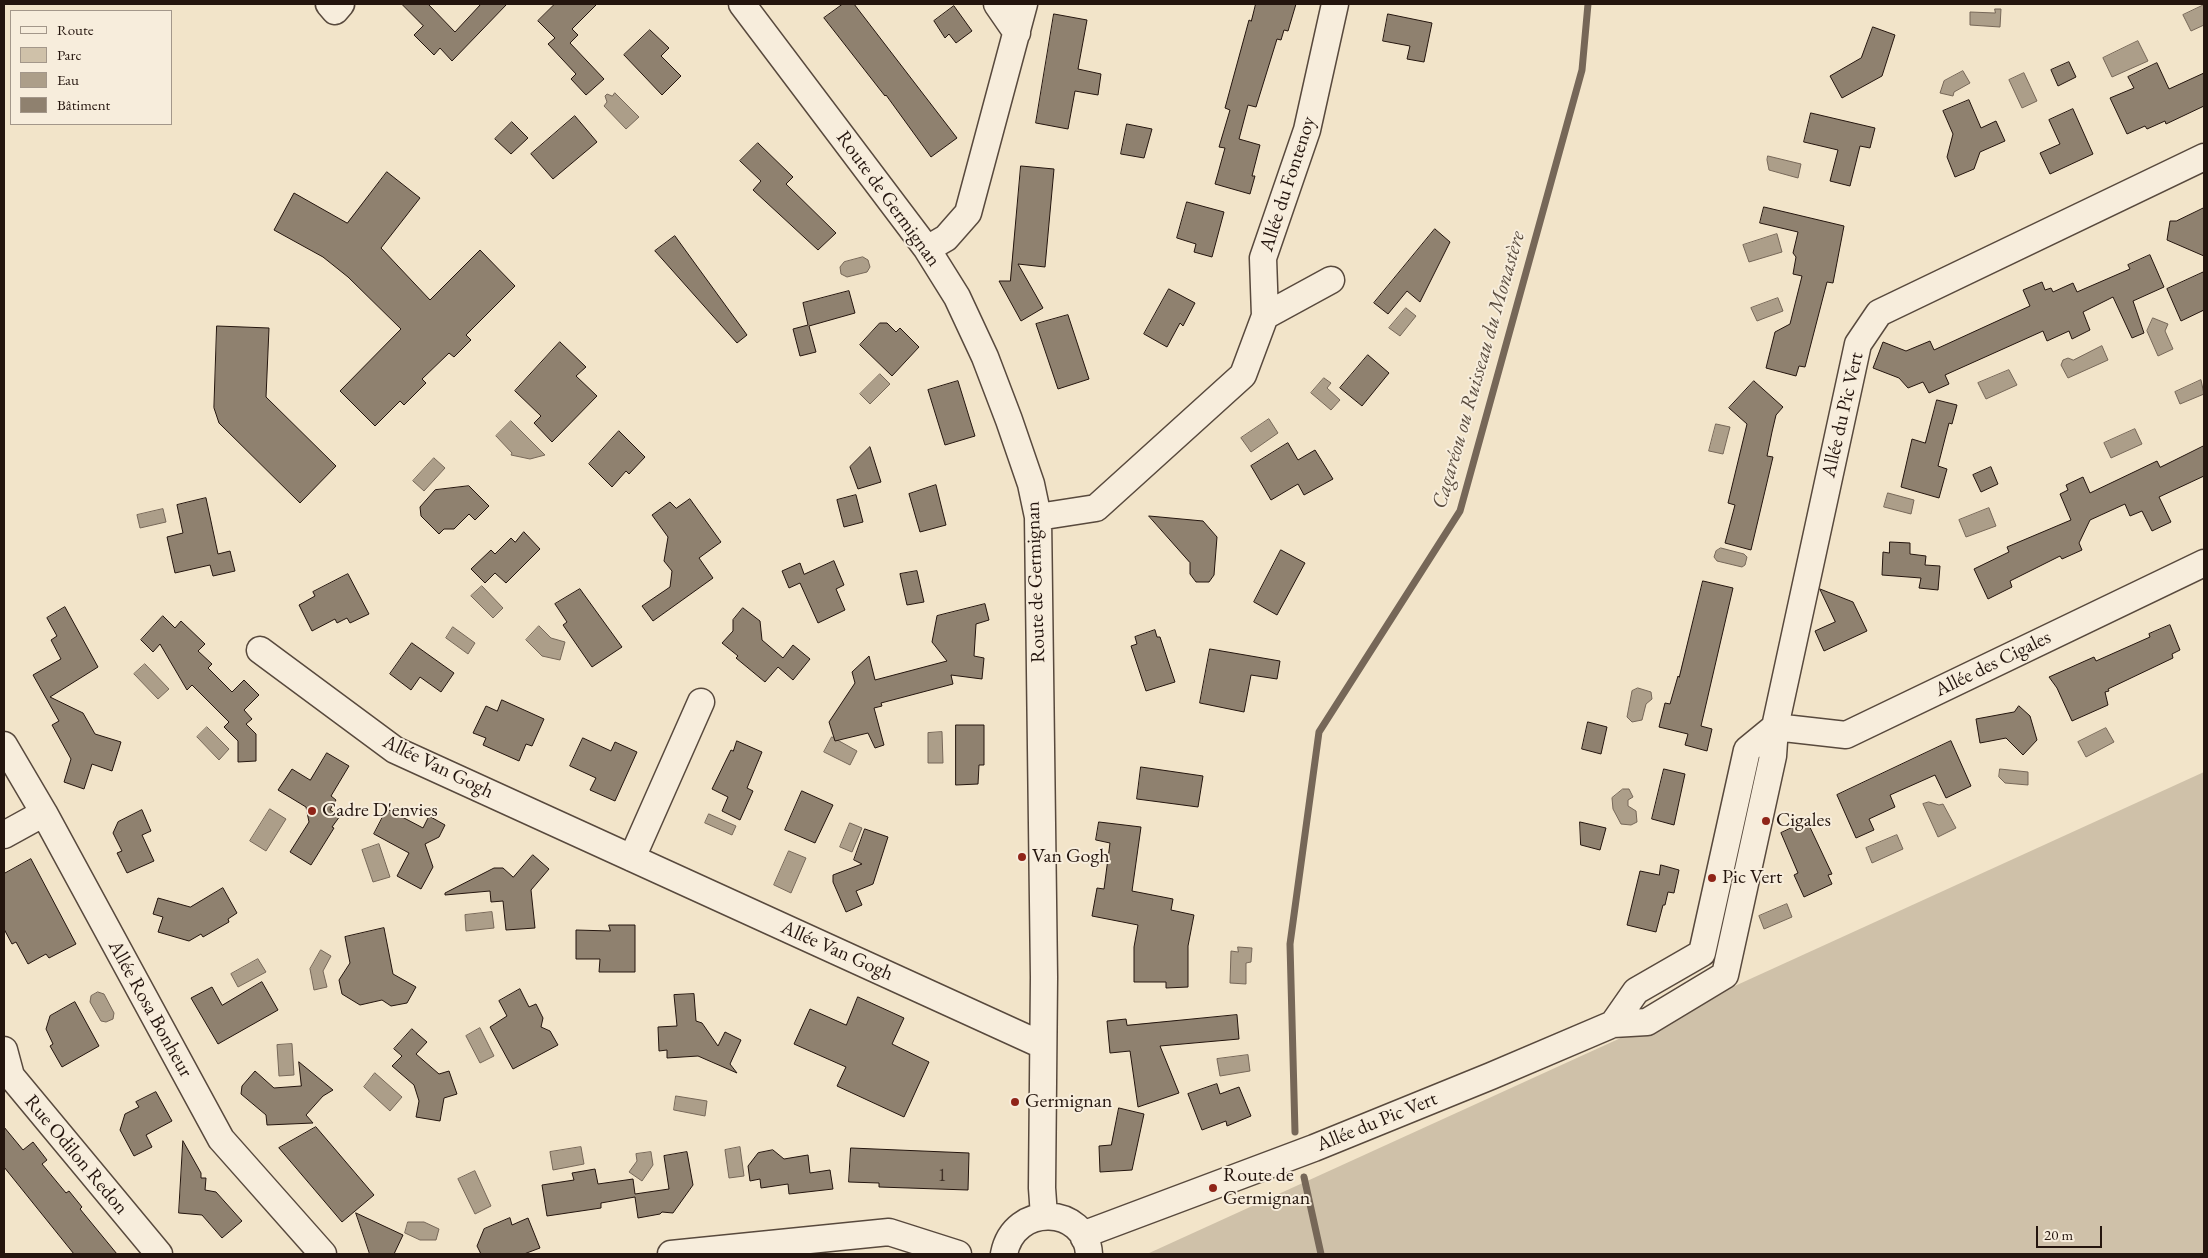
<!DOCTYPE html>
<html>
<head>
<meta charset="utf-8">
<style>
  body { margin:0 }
  #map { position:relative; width:2208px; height:1258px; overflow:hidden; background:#f2e4c9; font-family:"EB Garamond",serif }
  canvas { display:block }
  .frame { position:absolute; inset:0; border:5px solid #24150e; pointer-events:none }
  .legend { position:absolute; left:10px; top:10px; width:162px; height:115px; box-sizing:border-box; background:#f7eddc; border:1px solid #a3978a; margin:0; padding:6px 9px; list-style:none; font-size:15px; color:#24150e }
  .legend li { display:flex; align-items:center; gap:10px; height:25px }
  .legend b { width:25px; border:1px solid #a3978a }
  .scale { position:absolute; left:2036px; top:1226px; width:66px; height:22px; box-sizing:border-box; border:2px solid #24150e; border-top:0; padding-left:6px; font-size:15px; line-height:18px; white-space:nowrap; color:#24150e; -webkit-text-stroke:4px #f7eddc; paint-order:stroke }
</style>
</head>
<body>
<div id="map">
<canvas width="2208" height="1258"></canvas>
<div class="frame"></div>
<ul class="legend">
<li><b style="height:6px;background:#f7eddc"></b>Route</li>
<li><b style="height:14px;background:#cfc1a9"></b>Parc</li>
<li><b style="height:14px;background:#ac9e89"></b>Eau</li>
<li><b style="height:14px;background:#8f816f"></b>Bâtiment</li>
</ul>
<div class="scale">20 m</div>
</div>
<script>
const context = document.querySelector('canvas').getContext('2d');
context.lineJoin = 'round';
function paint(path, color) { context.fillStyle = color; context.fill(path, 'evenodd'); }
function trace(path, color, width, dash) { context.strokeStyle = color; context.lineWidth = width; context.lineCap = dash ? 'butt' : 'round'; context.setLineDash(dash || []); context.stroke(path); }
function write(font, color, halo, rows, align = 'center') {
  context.font = font + ' "EB Garamond",serif'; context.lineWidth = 4; context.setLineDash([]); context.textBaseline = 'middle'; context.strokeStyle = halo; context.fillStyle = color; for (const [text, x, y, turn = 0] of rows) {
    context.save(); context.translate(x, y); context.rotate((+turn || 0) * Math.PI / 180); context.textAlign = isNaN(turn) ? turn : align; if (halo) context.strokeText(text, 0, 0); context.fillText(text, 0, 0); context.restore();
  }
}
const green = new Path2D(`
  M2204 772V1254H1147Z`);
const water = new Path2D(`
  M2204 5V25L2191 31 2183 15Z
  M1995 9H2001L2000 27 1970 25V12L1995 13Z
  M2138 41 2148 61 2112 77 2103 58Z
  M1963 71 1970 83 1954 92 1953 96 1940 93 1944 81Z
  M2024 73 2037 101 2022 108 2009 80Z
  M615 93 639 117 626 129 604 106 607 102 605 96 607 94 612 96Z
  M1768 156 1801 164 1798 178 1769 170 1767 160Z
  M1777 234 1782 252 1749 262 1743 245Z
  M863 257 868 260 870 267 867 272 847 277 841 274 840 267 844 262Z
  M1778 298 1783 311 1757 321 1751 308Z
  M1406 308 1416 316 1400 336 1389 328Z
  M2153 318 2168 324 2165 331 2173 349 2158 356 2147 331Z
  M2102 346 2108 360 2068 378 2061 365 2063 360 2068 358 2073 360Z
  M2009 370 2017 385 1986 399 1978 383Z
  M880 374 890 384 870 404 860 394Z
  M1324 378 1331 383 1327 388 1340 400 1331 410 1311 393Z
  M2201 380 2204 394 2180 404 2175 392Z
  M1269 419 1278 433 1251 452 1241 438Z
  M511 421 545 455 530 459 511 455 512 453 496 436Z
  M1716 424 1730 427 1723 454 1709 451Z
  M2135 429 2142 444 2111 458 2104 443Z
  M434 458 445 468 424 491 413 481Z
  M1888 493 1914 500 1911 514 1884 507Z
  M1989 508 1996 526 1966 537 1959 520Z
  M163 509 166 522 140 528 137 515Z
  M1721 548 1744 554 1747 557 1745 565 1742 567 1717 561 1714 557 1716 551Z
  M482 586 503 608 493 618 471 596Z
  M539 626 551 638 565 642 560 660 542 656 526 640Z
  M453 627 475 643 468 654 446 638Z
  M145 664 169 689 158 699 134 674Z
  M1638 688 1651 692 1652 699 1646 704 1642 720 1632 722 1627 717 1632 691Z
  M207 727 229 749 219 760 197 737Z
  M2106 728 2114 742 2086 757 2078 742Z
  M942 732 943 763H928V733Z
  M832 737 857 751 850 765 824 752Z
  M2000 769 2028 772V785L2005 783 1999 777Z
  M1623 789H1629L1633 797 1628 800V806L1636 811 1637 822 1631 825 1621 824 1613 809 1612 798Z
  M1929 802 1939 805 1943 804 1956 828 1938 837 1923 804Z
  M270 809 286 819 266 851 250 841Z
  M709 814 736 826 732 835 705 823Z
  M850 823 862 828 852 852 840 847Z
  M1897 835 1903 849 1872 863 1866 848Z
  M379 844 390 877 373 882 362 850Z
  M789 851 806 858 791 893 774 885Z
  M1787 904 1792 917 1764 929 1759 916Z
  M492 912 494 928 466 931 465 915Z
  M1238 947 1252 948 1251 962 1246 963V984L1230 983 1231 951 1238 952Z
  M321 950 331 956 323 971 327 987 314 990 310 969Z
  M258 959 266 972 238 987 231 974Z
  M98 992 104 994 114 1013 113 1019 106 1022 101 1021 90 1002 91 996Z
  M480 1028 494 1056 480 1063 466 1036Z
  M292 1044 294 1075 279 1076 277 1045Z
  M1248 1055 1250 1071 1220 1076 1217 1059Z
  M375 1073 402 1097 390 1111 364 1087Z
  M676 1096 707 1101 705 1116 674 1110Z
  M581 1147 584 1164 553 1170 550 1152Z
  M740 1147 744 1176 729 1178 725 1150Z
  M651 1152 653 1165 642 1181 629 1172 637 1161 636 1154Z
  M475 1171 491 1206 475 1214 458 1179Z
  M408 1222H424L439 1229 436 1240H420L405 1233Z`);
const stream = new Path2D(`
  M1295 1132 1290 944 1319 732 1460 511 1582 70 1588 4
  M1304 1177 1321 1254`);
const building = new Path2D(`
  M402 4H428L455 32 481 4H507L452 61 440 48 434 55 414 35 423 26Z
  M555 4H597L572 29 578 35 570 43 604 79 586 95 571 79 576 74 548 44 555 38 538 21Z
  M843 4H854L957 138 931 157 886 95 885 96 824 18Z
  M1256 4H1296L1288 31 1284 30 1281 40 1277 39 1256 107 1248 105 1239 139 1260 145 1252 176H1255L1250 194 1215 184 1225 148 1219 147 1230 110 1225 108 1249 20 1251 21Z
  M954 6 972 31 956 43 949 34 945 38 934 21Z
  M1054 14 1087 20 1078 69 1101 74 1098 95 1075 91 1068 129 1036 123Z
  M1388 14 1432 23 1424 62 1407 59 1410 46 1383 41Z
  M1873 27 1895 35 1882 76 1842 98 1830 76 1861 58Z
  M650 30 669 48 661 56 681 76 662 95 624 55Z
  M2069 62 2076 77 2058 86 2051 70Z
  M2157 63 2169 89 2204 73V106L2166 124 2165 121 2147 129 2145 126 2127 134 2110 98 2134 88 2128 77Z
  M1969 100 1981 128 1996 121 2005 141 1980 152 1974 169 1955 177 1947 157 1953 134 1943 111Z
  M2073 109 2093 154 2050 174 2040 153 2060 144 2049 120Z
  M1811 113 1875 128 1870 148 1860 146 1850 186 1830 181 1838 150 1804 142Z
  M575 116 597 142 553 179 531 154Z
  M512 122 528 138 511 154 495 139Z
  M1127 124 1152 129 1144 158 1121 154Z
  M758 143 793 177 786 184 836 233 818 250 753 190 761 181 740 161Z
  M1021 166 1054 169 1045 267 1018 264 1043 308 1021 321 999 281H1010Z
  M387 172 420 198 381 248 430 300 480 250 515 286 466 335 471 340 454 357 449 353 422 379 426 383 404 405 400 401 375 426 340 391 401 329 348 277 323 257 274 230 294 193 347 223Z
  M1187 202 1224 212 1212 257 1194 252 1196 244 1177 238Z
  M1764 207 1844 226 1833 283 1827 282 1805 367 1799 366 1796 376 1766 368 1775 332 1790 324 1802 276 1793 274 1796 257 1793 253 1798 232 1760 223Z
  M2204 208V256L2167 240 2170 221H2176Z
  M1435 229 1450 242 1420 302 1407 291 1388 314 1374 303Z
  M675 236 747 335 737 343 655 251Z
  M2150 255 2164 287 2133 301 2144 333 2132 338 2113 297 2083 312 2090 330 2072 339 2069 331 2047 341 2043 331 1945 375 1949 384 1929 393 1923 382 1908 388 1899 378 1873 368 1883 342 1906 351 1930 341 1934 350 2030 306 2023 290 2042 282 2045 290 2051 288 2053 292 2073 283 2077 292 2130 269 2128 265Z
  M2204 272V310L2181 321 2167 289Z
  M1169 289 1195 303 1183 326 1180 323 1167 347 1144 334Z
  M849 291 855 313 809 326 816 352 800 356 793 329 808 325 803 303Z
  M1068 315 1089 379 1058 389 1036 324Z
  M880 323H887L896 332 900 328 919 347 892 376 860 345Z
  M217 326 269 328 266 397 336 466 300 503 219 423 214 408Z
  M560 342 586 367 576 376 597 396 552 442 534 423 541 416 515 391Z
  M1368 355 1389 373 1362 406 1340 388Z
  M958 381 975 436 945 445 928 390Z
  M1754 381 1783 407 1776 415 1772 432 1767 456 1773 457 1751 550 1725 543 1735 505 1728 503 1747 424 1729 408Z
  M1937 400 1957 405 1952 424 1949 423 1938 466 1947 469 1939 498 1901 487 1912 439 1925 443Z
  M619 431 645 457 629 474 626 471 612 487 589 464Z
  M1288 443 1298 460 1315 450 1333 479 1304 495 1298 484 1271 500 1251 466Z
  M2204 446V476L2159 497 2171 522 2152 531 2142 511 2130 516 2125 504 2090 520 2079 543 2082 550 2062 559 2060 556 2010 581 2012 587 1988 599 1974 569 2009 552 2007 547 2071 520 2060 494 2068 490 2066 485 2083 477 2090 493 2157 461 2160 467Z
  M870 447 881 482 858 489 850 467Z
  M1991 467 1998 484 1981 492 1973 475Z
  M936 485 946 525 920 532 909 494Z
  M469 486 489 506 475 520 469 514 454 529H444L439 534 421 516 420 507 435 490Z
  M856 495 863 522 844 527 837 500Z
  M206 498 218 554 230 551 235 571 213 576 210 565 175 573 167 537 183 533 177 505Z
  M690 499 721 542 699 558 713 578 653 621 642 606 670 587 672 571 664 561 668 537 652 515 670 502 676 508Z
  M1149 516 1203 521 1217 537 1214 575 1209 582H1196L1190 574V563Z
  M524 532 540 549 506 583 495 573 485 583 471 569 491 550 495 554 511 538 515 542Z
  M1890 542 1910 543V554L1926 556 1925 565 1940 566 1938 590 1919 588 1921 578 1882 575 1883 552 1889 553Z
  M1281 550 1305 563 1277 615 1254 602Z
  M834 561 844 585 836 589 845 610 818 623 800 583 789 588 782 571 800 563 804 574Z
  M917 571 924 602 907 605 900 574Z
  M348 574 369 614 350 623 347 618 337 623 335 619 312 631 299 605 315 596 313 592Z
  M1703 581 1733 588 1701 726 1712 729 1707 751 1685 745 1688 734 1659 727 1665 703 1670 704 1678 676 1679 677Z
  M580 589 622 647 592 667 563 625 567 622 555 604Z
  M1820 589 1853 602 1867 631 1824 651 1815 631 1835 622Z
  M985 604 989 620 976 624 974 656 984 658 982 679 951 675 953 684 881 703 882 706 874 708 884 745 875 748 868 733 835 741 829 722 855 683 852 672 869 656 875 680 947 661 932 642 937 616Z
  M65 607 98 667 50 697 83 713 95 734 121 742 112 771 92 764 84 789 64 782 71 759 52 725 59 721 33 675 61 659 51 640 57 636 47 618Z
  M743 608 760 621 762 640 783 658 793 645 810 659 793 680 778 667 765 682 736 658 738 656 722 643 733 631V620Z
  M163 616 175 628 181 621 205 644 198 651 212 664 208 668 232 692 244 680 259 695 244 710 252 719 246 724 256 734V761L238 762V741L224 727 229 722 192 685 187 690 160 644 153 652 141 640Z
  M2170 625 2180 650 2172 654 2173 658 2108 689 2109 691 2105 692 2108 705 2072 721 2057 688 2049 677 2094 657 2096 661 2150 637 2149 634Z
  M1155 630 1157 637H1160L1175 682 1146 691 1131 646 1137 644 1135 637Z
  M412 643 454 673 441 692 420 677 411 690 390 674Z
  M1210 649 1280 661 1277 679 1251 675 1244 712 1200 703Z
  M502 700 544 719 532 746 526 744 519 761 483 745 486 738 473 733 486 706 497 711Z
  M2019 706 2030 716 2037 740 2023 755 2006 738 1980 743 1976 719 2014 712Z
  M1588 722 1607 727 1601 754 1582 749Z
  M956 725H984V765H979L978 784 956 785Z
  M583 738 611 751 615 742 637 752 615 801 590 790 596 778 570 766Z
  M737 741 762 752 747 788 753 791 740 820 722 811 728 797 712 789 731 750 733 751Z
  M1951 741 1971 786 1946 798 1935 775 1890 795 1895 807 1869 819 1874 830 1856 838 1837 795Z
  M327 753 349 766 331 796 336 800 330 810 340 816 332 827 334 828 311 865 290 852 309 822 306 807 278 790 292 769 310 780Z
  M1141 767 1203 776 1198 807 1137 799Z
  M1664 769 1685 774 1674 825 1652 819Z
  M802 791 833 805 815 843 785 830Z
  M387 809 423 828 429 816 445 825 439 837 425 844 433 867 421 889 397 876 409 853 374 834Z
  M142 810 151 831 142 835 154 861 127 873 117 853 122 851 113 833 118 822Z
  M1807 821 1832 874 1828 875 1832 884 1804 897 1794 875 1798 873 1781 833Z
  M1099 822 1141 827 1132 891 1173 899 1171 910 1194 915 1188 946V987L1166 988V982H1134V947L1138 925 1092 916 1097 888 1104 889 1110 843 1096 840Z
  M1580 822 1606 828 1600 850 1581 845Z
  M865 829 888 837 873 884 856 891 862 905 846 912 833 882V875L862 864 854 860Z
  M533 855 549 869 531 890 535 928 506 930 503 901 491 902 490 891 445 895V893L494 868H503L513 877Z
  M31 859 76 944 49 958 46 954 28 964 16 942 12 944 4 929V874Z
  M1661 865 1679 870 1674 893 1668 892 1665 905H1663L1656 932 1627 925 1640 871 1659 875Z
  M223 888 237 913 228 919 229 922 203 937 201 934 189 941 158 932 163 917 153 914 158 898 190 907Z
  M609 925H635V972H599L600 959H576V930L610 931Z
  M384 928 393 974 416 987 407 1003 391 1006 382 1000 360 1005 342 994 339 980 350 963 345 937Z
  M262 982 278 1010 218 1044 191 998 212 987 222 1005Z
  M520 989 529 1007 536 1004 543 1018 541 1027 550 1031 558 1045 513 1069 490 1027 507 1016 499 1001Z
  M694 994 696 1021 702 1023 718 1046 725 1032 741 1040 730 1064 737 1073 698 1056 667 1058V1050L659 1051 658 1027 677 1026 674 995Z
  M858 997 904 1018 892 1044 929 1062 904 1117 837 1086 846 1067 794 1044 810 1009 846 1025Z
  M75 1002 99 1046 62 1067 50 1046 53 1044 46 1029 50 1016Z
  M1237 1015 1239 1039 1160 1046 1179 1093 1138 1107 1130 1051 1110 1053 1107 1021 1126 1019 1127 1025Z
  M412 1029 427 1042 416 1054 439 1074 449 1071 457 1094 444 1098 440 1121 416 1117 419 1101 414 1085 392 1066 402 1056 394 1049Z
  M299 1062 333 1090 323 1096 306 1115 313 1123 267 1125 266 1115 241 1094 242 1086 255 1071 274 1088 301 1086Z
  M1217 1084 1220 1094 1239 1087 1251 1116 1227 1126 1226 1121 1202 1130 1188 1094Z
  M156 1092 172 1121 146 1135 152 1147 134 1156 120 1130 125 1114 139 1107 136 1102Z
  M1119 1108 1144 1114 1132 1170 1100 1172 1099 1146 1111 1145Z
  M4 1127 23 1150 33 1142 47 1160 42 1164 66 1193 69 1191 82 1207 80 1209 117 1254H74L4 1167Z
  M316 1127 374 1195 342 1222 279 1148Z
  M183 1141 201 1173V1178H206L205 1190 216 1192 242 1221 222 1238 202 1215 179 1213Z
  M851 1148 969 1153 968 1190 879 1187V1183L849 1182Z
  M773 1150 784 1159 808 1155 810 1173 830 1170 833 1189 789 1194 788 1184 761 1188 760 1179 750 1181 748 1166 758 1153Z
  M687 1152 693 1185 673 1213 662 1212 660 1214 638 1218 635 1197 601 1203V1208L547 1216 542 1185 574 1180 572 1173 595 1169 598 1184 633 1179 635 1194 669 1189 664 1156Z
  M356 1213 403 1235 394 1254H370Z
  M510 1218 512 1225 528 1218 540 1248 524 1254H481L477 1246 484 1229Z`);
const minor = new Path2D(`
  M329 4 335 11 341 4
  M742 4 927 249 957 297 985 357 1009 420 1031 484 1038 517 1044 977 1042 1188 1044 1216
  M997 4 1017 33
  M927 249 946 238 968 213 1024 4
  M1265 316 1331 280
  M1038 517 1096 508 1243 375 1265 316 1263 258 1307 130 1335 4
  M260 650 395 750 1042 1045
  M1775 727 1846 735 2204 563
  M4 745 44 813 221 1139 323 1254
  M4 835 44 813
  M632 858 701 702
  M1613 1024 1636 991 1702 953 1747 750 1775 727
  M4 1050 11 1076 159 1254
  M1084 1238 1093 1231 1314 1148 1491 1076 1613 1024 1647 1022 1725 975 1773 756 1775 727 1858 344 1879 313 2204 157
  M671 1254 889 1232 958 1254
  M1004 1254C1014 1202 1086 1206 1089 1254`);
const markers = [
  [312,811,5,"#8f2418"],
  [1766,821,5,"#8f2418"],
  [1022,857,5,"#8f2418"],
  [1712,878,5,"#8f2418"],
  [1015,1102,5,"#8f2418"],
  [1213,1188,5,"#8f2418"]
];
const numberNames = [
  ["1",942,1176]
];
const streetNames = [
  ["Allée du Fontenoy",1288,184,-72],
  ["Route de Germignan",888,199,54],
  ["Allée du Pic Vert",1843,415,-77],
  ["Route de Germignan",1036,582,-92],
  ["Allée des Cigales",1993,664,-26],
  ["Allée Van Gogh",438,767,26],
  ["Allée Van Gogh",837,951,24],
  ["Allée Rosa Bonheur",150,1009,61],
  ["Allée du Pic Vert",1377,1122,-22],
  ["Rue Odilon Redon",76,1155,50]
];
const poiNames = [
  ["Cadre D'envies",322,811],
  ["Cigales",1776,821],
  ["Van Gogh",1032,857],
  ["Pic Vert",1722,878],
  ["Germignan",1025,1102],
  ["Route de",1223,1176],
  ["Germignan",1223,1199]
];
const waterNames = [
  ["Cagaréou ou Ruisseau du Monastère",1479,370,-74]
];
paint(green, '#cfc1a9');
paint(water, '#ac9e89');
trace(water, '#766758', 1);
trace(stream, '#766758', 7);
paint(building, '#8f816f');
trace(building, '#24150e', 1);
trace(minor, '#58493d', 29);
trace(minor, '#f7eddc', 26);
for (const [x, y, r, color] of markers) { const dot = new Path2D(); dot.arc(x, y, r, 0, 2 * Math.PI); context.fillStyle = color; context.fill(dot); trace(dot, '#f7eddc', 2); }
write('18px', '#3f3026', null, numberNames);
write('20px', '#24150e', '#f7eddc', streetNames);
write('20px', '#24150e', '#f7eddc', poiNames, 'left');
write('italic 21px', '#5a4c3f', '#f7eddc', waterNames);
</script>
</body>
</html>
